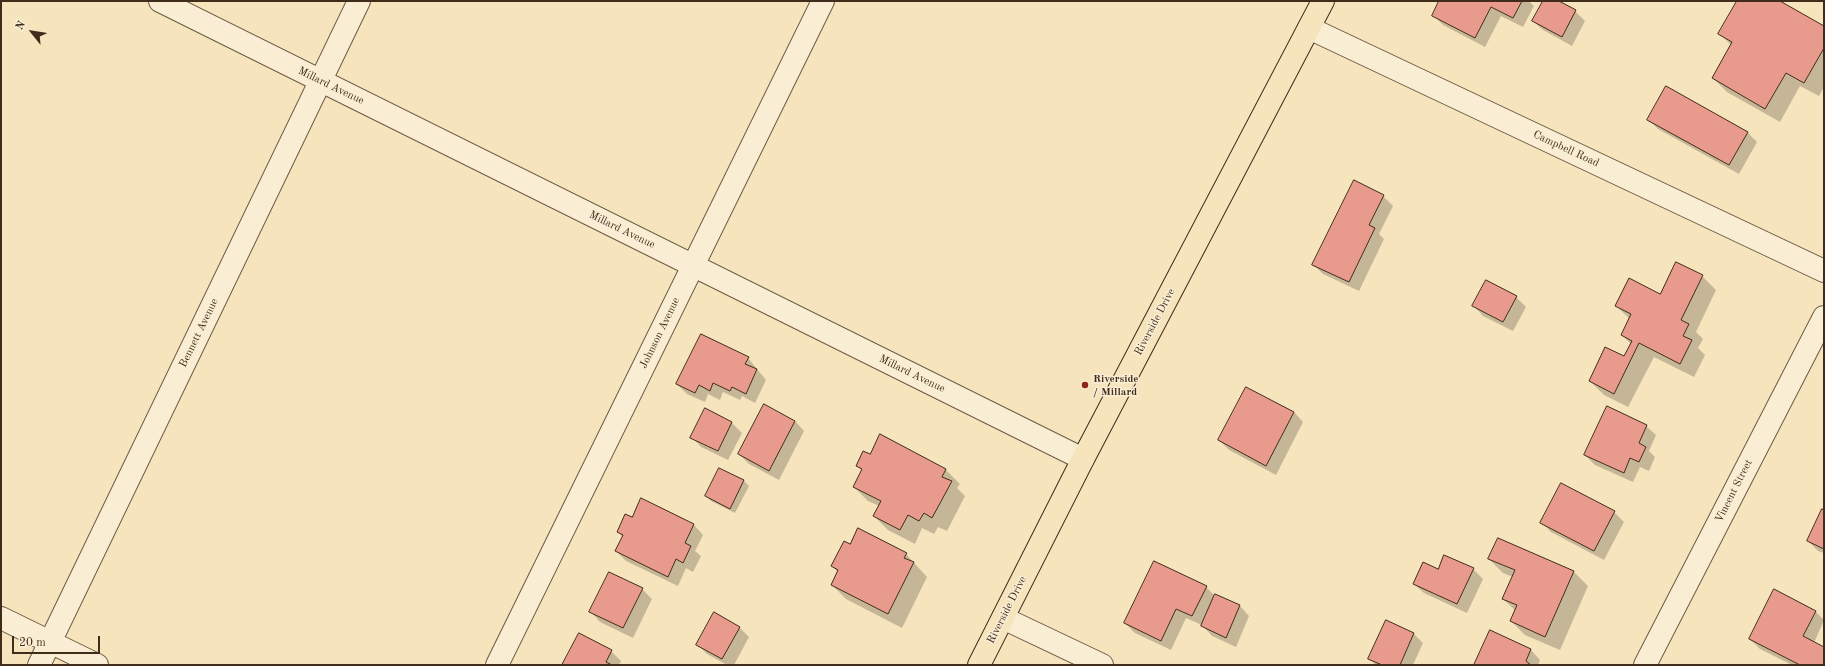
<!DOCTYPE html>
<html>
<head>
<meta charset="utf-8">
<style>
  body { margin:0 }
  #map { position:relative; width:1825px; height:666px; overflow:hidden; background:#f6e4bd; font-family:"Old Standard TT",serif }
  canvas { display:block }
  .frame { position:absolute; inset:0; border:2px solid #412c1b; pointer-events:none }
  .north { position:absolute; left:12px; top:12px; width:40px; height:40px; -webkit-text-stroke:3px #f9edd4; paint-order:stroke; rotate:300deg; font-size:11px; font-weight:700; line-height:16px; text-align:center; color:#412c1b }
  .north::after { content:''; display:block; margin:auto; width:14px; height:18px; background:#412c1b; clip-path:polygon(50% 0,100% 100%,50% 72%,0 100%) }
  .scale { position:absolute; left:12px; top:636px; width:88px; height:18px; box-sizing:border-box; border:2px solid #412c1b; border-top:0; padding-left:5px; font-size:12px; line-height:14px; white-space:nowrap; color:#412c1b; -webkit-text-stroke:3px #f9edd4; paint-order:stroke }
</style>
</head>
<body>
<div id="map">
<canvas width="1825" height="666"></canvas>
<div class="frame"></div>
<div class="north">N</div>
<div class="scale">20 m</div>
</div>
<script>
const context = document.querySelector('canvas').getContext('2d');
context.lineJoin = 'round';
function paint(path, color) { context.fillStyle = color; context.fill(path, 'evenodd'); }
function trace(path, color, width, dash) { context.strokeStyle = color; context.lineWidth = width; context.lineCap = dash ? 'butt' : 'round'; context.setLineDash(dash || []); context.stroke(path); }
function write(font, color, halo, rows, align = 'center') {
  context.font = font + ' "Old Standard TT",serif'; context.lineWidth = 3; context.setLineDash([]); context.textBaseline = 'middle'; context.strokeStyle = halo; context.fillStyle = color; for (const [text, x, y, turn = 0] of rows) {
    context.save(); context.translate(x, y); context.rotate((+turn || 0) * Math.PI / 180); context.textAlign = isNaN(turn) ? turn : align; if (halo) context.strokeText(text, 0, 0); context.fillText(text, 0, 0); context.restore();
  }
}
const shadow = new Path2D(`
  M1440 1H1529L1534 6 1523 27 1501 16 1485 47 1443 25 1433 15Z
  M1544 1H1557L1575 11 1585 21 1572 46 1543 30 1533 21Z
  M1738 1H1778L1824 27V87L1819 96 1800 86 1780 122 1727 92 1713 78 1731 45 1720 34Z
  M1648 119 1747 132 1757 142 1739 174 1658 129Z
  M1383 196 1393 206 1379 234 1384 239 1359 291 1323 274 1313 264Z
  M1702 276 1716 290 1696 332 1703 339 1698 348 1705 355 1694 377 1654 357 1628 407 1604 395 1590 381 1625 358 1631 344 1622 335 1630 319 1616 306 1660 295Z
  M1516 297 1526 307 1513 331 1483 316 1474 306Z
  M748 358 766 380 755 403 742 396 740 400 723 392 720 400 708 394 705 402 687 394 677 384Z
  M705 410 732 423 742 433 728 460 701 447 692 437Z
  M1294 412 1303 422 1276 475 1229 450 1219 440Z
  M795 421 804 431 779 480 749 464 739 454Z
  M1646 426 1656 435 1649 451 1655 457 1649 471 1640 467 1633 482 1595 465 1585 455Z
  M870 455 946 470 960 484 957 488 965 496 947 531 938 527 934 534 922 528 915 544 888 530 874 516 879 506 868 501 854 487 862 471 857 465Z
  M720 469 744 481 749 486 735 513 711 501 706 496Z
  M642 499 694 525 703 535 695 551 701 556 693 572 686 568 678 586 626 561 616 551 623 537 618 532 632 519Z
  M1824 511V553L1818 551 1808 541Z
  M1614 512 1624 522 1604 560 1551 532 1542 523Z
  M1498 539 1574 572 1588 586 1560 650 1525 635 1511 621 1516 611 1503 599 1513 577 1503 573 1489 559Z
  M850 545 906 554 927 577 902 628 846 599 832 585 838 572 832 566Z
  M1473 569 1483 579 1467 613 1424 593 1414 584 1438 570Z
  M1206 587 1215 596 1240 606 1249 616 1236 647 1212 636 1202 625 1186 618 1171 650 1135 633 1125 623Z
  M642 589 652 599 633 638 600 622 591 612Z
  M1815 611 1824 620 1814 643 1824 648V665H1792L1760 649 1750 639Z
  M739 627 749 637 734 665H727L707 654 697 644Z
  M1413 633 1423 643 1413 665H1376L1370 659Z
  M1531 650 1540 660 1538 665H1475Z
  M611 651 621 661 619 665H564Z`);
const building = new Path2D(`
  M1439 1H1522L1513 18 1491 7 1475 38 1432 16Z
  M1543 1H1559L1576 10 1562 37 1532 21Z
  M1737 1H1780L1824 26V48L1804 83 1786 73 1765 109 1712 78 1732 42 1718 34Z
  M1666 86 1748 132 1729 165 1647 120Z
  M1354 180 1384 195 1369 225 1375 228 1349 282 1312 265Z
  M1676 262 1703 275 1681 320 1689 324 1683 336 1692 340 1680 364 1639 343 1614 394 1589 381 1605 347 1624 356 1632 341 1621 335 1631 314 1615 306 1629 278 1660 294Z
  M1486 280 1517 296 1503 322 1472 306Z
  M701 334 749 357 745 364 757 369 746 394 732 387 730 391 713 383 710 391 699 385 695 393 676 384Z
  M1246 387 1294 412 1266 466 1218 440Z
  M764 404 795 421 769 471 738 454Z
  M1607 406 1647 425 1639 443 1646 447 1639 462 1630 458 1624 473 1584 455Z
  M705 408 732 422 718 451 690 438Z
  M880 434 946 469 942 477 952 481 932 518 924 513 919 521 908 515 900 530 873 516 881 501 853 487 862 469 856 466 863 451 870 454Z
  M719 468 744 480 730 509 705 496Z
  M1561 483 1615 511 1594 551 1540 523Z
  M641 498 694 524 685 543 691 546 683 563 676 559 668 577 615 551 623 535 617 532 625 514 632 517Z
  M1822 509 1824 510V549L1807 541Z
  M858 528 907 553 904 558 914 562 888 614 831 585 838 570 831 566 844 541 850 544Z
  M1498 538 1574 571 1545 637 1510 621 1517 605 1502 599 1515 570 1488 559Z
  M1444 555 1474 568 1457 604 1413 584 1423 562 1438 569Z
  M1154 561 1207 586 1192 616 1176 609 1161 641 1124 623Z
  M609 572 643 588 623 628 589 612Z
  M1774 589 1816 611 1803 636 1824 647V665H1800L1749 639Z
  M1215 594 1240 605 1226 638 1201 626Z
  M714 612 740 627 722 659 696 645Z
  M1386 620 1414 633 1400 665H1382L1368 659Z
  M1490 630 1531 649 1526 661 1531 665H1474Z
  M579 633 612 650 606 662 612 665H562Z`);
const street = new Path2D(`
  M160 1 1083 459
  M1309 28 1824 271
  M1 618 97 665
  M1003 618 1102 665
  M39 665 359 1
  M497 665 823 1
  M1645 665 1824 317`);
const primary = new Path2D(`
  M979 665 1083 459 1323 1`);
const markers = [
  [1085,385,4,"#8f2418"]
];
const streetNames = [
  ["Millard Avenue",331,86,26],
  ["Campbell Road",1566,149,25],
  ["Millard Avenue",622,230,26],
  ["Riverside Drive",1155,322,-62],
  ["Bennett Avenue",199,333,-64],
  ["Johnson Avenue",660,333,-64],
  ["Millard Avenue",912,374,26],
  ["Vincent Street",1734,491,-63],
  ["Riverside Drive",1007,610,-63]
];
const poiNames = [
  ["Riverside",1093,379],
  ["/ Millard",1093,392]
];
paint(shadow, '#0003');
paint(building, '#e89b8c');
trace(building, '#412c1b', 1);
trace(street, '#6e5a44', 24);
trace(primary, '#412c1b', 24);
trace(street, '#f9edd4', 22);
trace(primary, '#f6e4bd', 22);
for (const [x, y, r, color] of markers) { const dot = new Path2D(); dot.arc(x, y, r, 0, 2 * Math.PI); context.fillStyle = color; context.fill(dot); trace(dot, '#f9edd4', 1.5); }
write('11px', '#412c1b', '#f9edd4', streetNames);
write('bold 11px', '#412c1b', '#f9edd4', poiNames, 'left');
</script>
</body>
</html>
